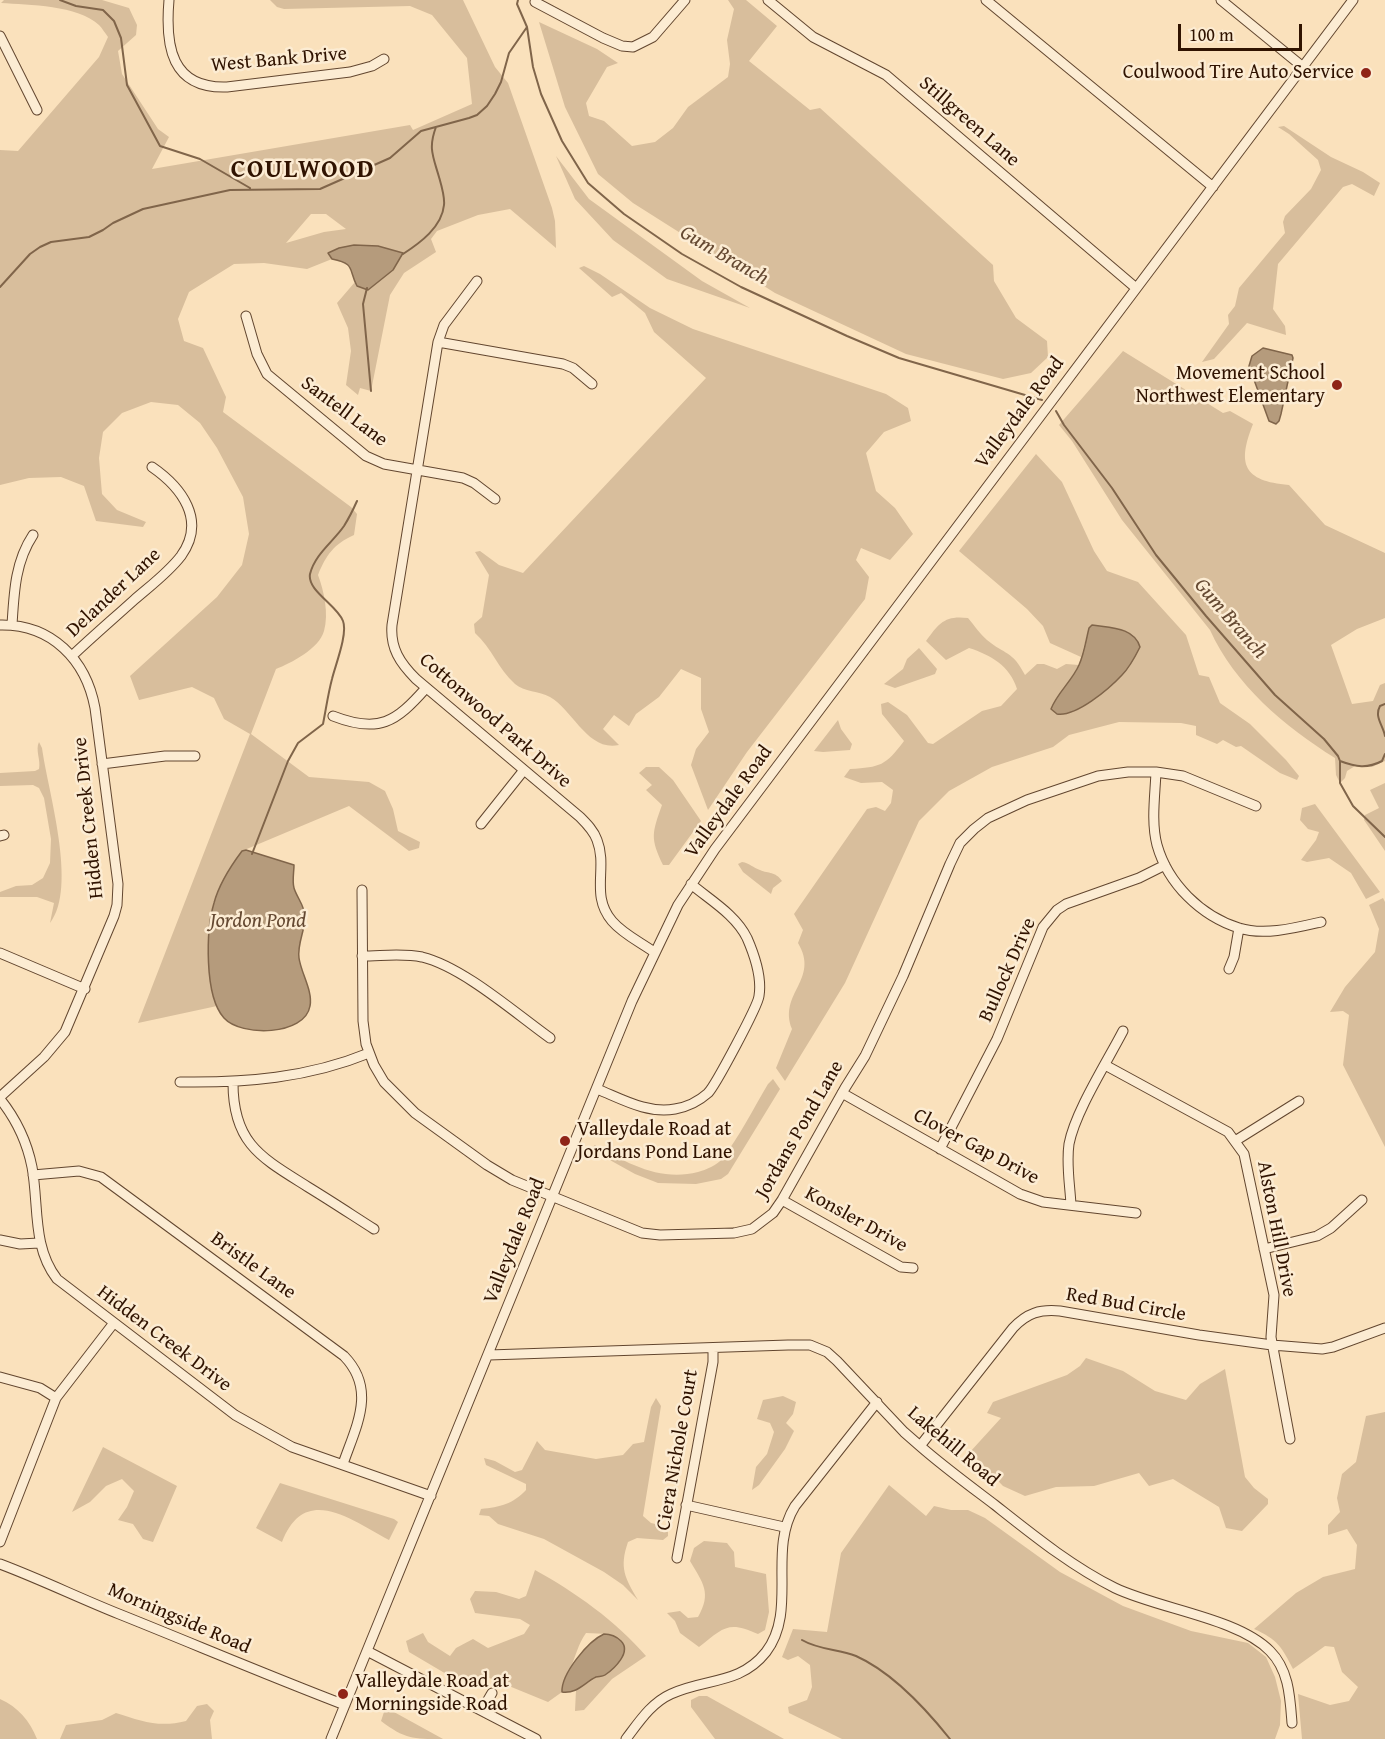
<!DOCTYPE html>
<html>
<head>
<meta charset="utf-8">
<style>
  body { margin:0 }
  #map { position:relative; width:1385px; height:1739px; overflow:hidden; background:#fae1bc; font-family:"Gentium Book Plus",serif }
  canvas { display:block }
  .scale { position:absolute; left:1178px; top:24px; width:124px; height:27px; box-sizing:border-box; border:3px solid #301300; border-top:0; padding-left:8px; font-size:18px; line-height:21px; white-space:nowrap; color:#301300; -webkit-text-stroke:4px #fcecd3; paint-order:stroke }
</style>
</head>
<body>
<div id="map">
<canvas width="1385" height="1739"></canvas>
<div class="scale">100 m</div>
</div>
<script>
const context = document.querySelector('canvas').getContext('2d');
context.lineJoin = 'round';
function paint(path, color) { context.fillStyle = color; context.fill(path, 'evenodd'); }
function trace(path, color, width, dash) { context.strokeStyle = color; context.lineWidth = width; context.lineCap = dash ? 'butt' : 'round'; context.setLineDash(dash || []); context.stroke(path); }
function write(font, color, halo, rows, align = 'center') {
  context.font = font + ' "Gentium Book Plus",serif'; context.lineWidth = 5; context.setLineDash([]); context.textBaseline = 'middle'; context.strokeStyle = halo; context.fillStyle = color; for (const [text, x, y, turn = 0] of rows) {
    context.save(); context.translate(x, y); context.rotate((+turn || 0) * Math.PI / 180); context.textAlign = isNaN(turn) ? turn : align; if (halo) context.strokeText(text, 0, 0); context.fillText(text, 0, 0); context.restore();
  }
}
const green = new Path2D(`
  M4 0H102L129 8 137 25 136 35 118 51 122 74 158 129 169 137 152 169 410 125 413 130 472 104 467 58 432 15 410 6 284 9 277 7 270 0H463L495 67 508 83 552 208 555 221 556 248 510 209 478 215 437 231 431 239 436 252 404 273 390 295 371 391 360 388 358 395 346 385 351 351 348 328 337 303 355 282 357 286C371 285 381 282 390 271L339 248 329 253 332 259 307 269 264 263 234 264 189 292 178 319 184 341 203 348 226 397 223 412 351 507 357 514 354 535C334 544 326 555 318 575 324 591 329 614 324 631 319 649 291 663 276 669L251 734 309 777 369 782 385 791 393 809 398 831 420 842 419 848 409 851 349 806 242 851 211 913 209 969 217 1006 138 1023 250 734 224 719 214 698 192 687 139 700 130 676 217 597 242 565 249 534 243 497 217 448 200 423 178 405 151 402 122 413 103 432 99 458 102 494 117 510 146 522 143 527 96 521 84 486 61 477 29 478 0 485V150L18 151 99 57 108 37C105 33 102 28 99 25 78 5 29 5 1 3ZM311 214H326L346 229 324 232 286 243Z
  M728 0H746L777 26 749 61 810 110 820 108 993 265 994 281 1016 318 1047 341 1048 357 1031 373 1003 379 906 354 775 293 633 203 598 174 565 107 539 22 597 49 618 63 607 67 586 103 589 116 604 121 632 146 655 142 673 128 688 107 728 77 730 64 727 40 734 9Z
  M1284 126 1331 157 1363 172 1380 183 1374 196 1352 184 1343 187 1278 264 1273 309 1285 326 1286 335 1247 323 1214 359 1202 362 1229 324 1228 315 1235 306 1239 288 1285 233 1283 222 1285 216 1311 189 1321 170 1318 160 1289 134 1278 127Z
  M556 156 589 199 702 281 750 308 667 279 613 240 575 199Z
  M584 266 600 274 650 308 693 329 886 394 908 408 911 421 884 432 866 453 876 491 895 508 913 534 890 560 861 548 856 560 869 577 865 599 747 752 708 810 691 765 696 749 709 732 701 709V678L681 669 659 697 636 714 629 726 614 715 603 729 619 745C588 752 573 710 550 697 539 691 524 692 515 684 498 669 492 648 475 633L474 624 482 617 489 575 475 552 480 551 499 565 523 573 706 378 654 332 645 313 621 293 612 297 579 268Z
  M1123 351 1223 413 1230 411 1253 424C1237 464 1243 481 1289 485L1325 525 1385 553V618L1357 629 1331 645 1352 704 1373 701 1380 685 1385 683V761L1372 767 1355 766 1347 771 1345 778 1340 783 1336 775 1335 758C1284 726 1235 685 1210 630L1122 520 1072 441 1059 425Z
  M1036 454 1062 482 1094 551 1107 571 1138 582 1186 635 1199 675 1209 677 1220 703 1250 724 1286 760 1299 776 1297 780 1280 773 1241 746 1236 747 1223 740 1217 744 1196 735V726L1181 723 1119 722 1069 735 1053 747 992 767 949 791 919 821 845 983 785 1081 776 1068 792 1029C778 993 820 980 798 943L803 930 794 914 867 809 876 807 885 811 891 803 893 790 882 782 861 783 844 777 850 769C881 767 885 766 904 741L882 714 881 704 888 702 907 715 928 743 933 744 982 711 1001 706 1017 689C1010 666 991 655 969 648L946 660 926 641C939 623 945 615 968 618 974 625 980 634 987 640 1005 655 1012 650 1025 675L1037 664H1044L1057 669 1066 664 1079 665 1068 683 1080 708C1105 692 1126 673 1140 647L1089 628 1081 657 1050 643 1043 626 1027 609 959 551Z
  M919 648 937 669 935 674 895 688 884 684 903 669 907 659Z
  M838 720 841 729 852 744 850 750 823 752 814 751Z
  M39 742 42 748C48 792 78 887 50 923L54 903 37 897H0V892L16 886 32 885 43 878 50 863 51 839 44 798 39 788 33 785 0 786V773L35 771 39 769C41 760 35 750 39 742Z
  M646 767H659L673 780 701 821 669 865H663C650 838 652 833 662 805L646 790 652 785 639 773Z
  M1385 783V851L1364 820 1365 815 1379 808 1370 790Z
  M1315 804 1380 892 1366 899 1351 873 1329 858 1307 862 1301 860 1316 840 1319 832 1308 829 1300 820 1302 808Z
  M742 862C750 863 753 868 760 870 769 874 775 871 782 881L773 888 771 894 743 872 738 864Z
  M1383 898 1385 902V1147L1343 1065 1349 1015 1343 1011 1330 1012 1345 987 1375 952 1379 929 1369 905Z
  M773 1079 780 1089 728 1174 721 1179 696 1184 658 1183 635 1174 590 1149 595 1145C627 1163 660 1182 698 1172 706 1170 717 1165 722 1159 740 1136 753 1109 768 1084Z
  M1086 1358 1123 1371 1155 1391 1186 1400 1200 1384 1225 1369 1245 1477 1254 1488 1268 1499V1504L1242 1531 1226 1528 1219 1507 1173 1479 1149 1486 1139 1473 1094 1486 1056 1487 1025 1496 1003 1486 970 1452 1001 1418 987 1413 993 1402 1067 1375 1080 1366Z
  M783 1396 796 1402 793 1414 786 1423 794 1431 785 1449 759 1485 752 1490 756 1467 767 1454 774 1432 770 1423 757 1419 763 1400Z
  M656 1398 661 1406 643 1516 651 1523 668 1527V1536L663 1540 637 1538 628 1542C619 1568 625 1578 638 1600L623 1585 604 1572 544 1539 498 1524 489 1516 479 1515 481 1509C500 1507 513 1504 526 1490V1484L486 1465 484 1458 495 1461 515 1472 522 1470 537 1441 545 1450 596 1459 623 1455 633 1444 644 1442 651 1407Z
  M1385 1412V1739H1302L1298 1694 1330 1705 1349 1701 1358 1687 1342 1672 1334 1647 1325 1646 1293 1669C1282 1647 1277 1639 1254 1629L1296 1593 1323 1577 1355 1569 1357 1545 1347 1529 1328 1535V1525L1340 1512 1337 1498 1342 1474 1356 1462 1366 1416Z
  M103 1447 177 1486 153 1542 143 1539 133 1524 118 1520 127 1507 134 1491 122 1479 106 1486 90 1502 72 1512Z
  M280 1483 394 1519 398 1522 389 1540C351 1520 305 1483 282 1542L256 1528Z
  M889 1485 926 1516 934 1506 951 1510H968L985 1518 1060 1572 1123 1606 1191 1631 1248 1643 1266 1657 1275 1677 1281 1701 1280 1725 1275 1739H842L789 1713 788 1707 807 1700 812 1687 810 1665 798 1656 788 1660 782 1657 793 1629 827 1632 841 1553Z
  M704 1541 727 1543 734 1552 735 1567 766 1574 769 1612 765 1630 758 1634C728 1620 723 1628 699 1647L680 1633 675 1621 667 1613 680 1611 688 1618 698 1617C712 1593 703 1583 690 1561L694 1548Z
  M535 1570C575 1592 616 1621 646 1656L612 1679 584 1710 575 1711 576 1690 599 1676 608 1634 586 1633C578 1644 576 1656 570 1669 567 1678 561 1682 562 1692L548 1702 487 1677 475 1683 453 1678 409 1652 406 1641 423 1633 428 1642 450 1656 456 1648 473 1639 488 1648 524 1634 530 1625 520 1619 475 1613 470 1599 475 1591 496 1592 519 1599 526 1596Z
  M699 1696H707L784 1739H715L691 1707V1700Z
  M0 1699C18 1707 30 1721 37 1739H0Z
  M207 1704 214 1711 210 1720 212 1739H60L66 1725 102 1720 116 1713C141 1721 159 1728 186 1721L197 1706Z
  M384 1712H394L443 1739C412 1739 405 1739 381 1721Z`);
const water = new Path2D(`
  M354 245 378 246 403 253 393 270 368 290 357 286C348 269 356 264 332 259L328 253 339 248Z
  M1263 348 1292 355 1293 358 1281 414 1279 421 1276 424 1269 421 1249 366 1252 356Z
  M1092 625C1110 628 1134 627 1140 647 1135 657 1130 667 1122 675 1109 689 1076 717 1057 714L1051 709C1057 693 1072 681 1079 665 1084 654 1086 640 1089 628Z
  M246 850 294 865C294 872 292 881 294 888 297 898 305 906 305 917 305 931 297 944 299 958 301 973 313 991 310 1006 305 1036 241 1037 224 1018 204 996 206 930 214 903 219 884 230 867 242 851Z
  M604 1634C610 1634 616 1636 621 1641 632 1652 614 1669 605 1675 602 1677 599 1676 596 1677 584 1683 577 1694 562 1692 561 1674 588 1641 604 1634Z`);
const stream = new Path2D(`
  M60 0 76 6 103 10 114 21 121 38 127 85 160 146 200 159 250 188
  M518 0 517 4 527 27 533 67 541 94 562 141 588 183 624 214 682 254 741 287 847 336 899 358 1042 400
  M403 254C420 243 442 227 444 205 445 197 441 184 439 177 433 156 428 148 436 127
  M0 287 30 254 40 247 51 242 89 237 103 230 113 223 143 209 230 190 320 189 390 158 421 131 469 118 477 115 487 106 495 94 501 82 509 53 527 27
  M367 288 363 304 371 391
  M1056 411 1064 425 1112 488 1156 555 1206 616 1275 695 1324 739 1338 756 1340 761V783L1353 806 1385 837
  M1385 704 1380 706C1374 717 1383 725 1385 736
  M1340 761C1356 767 1367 769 1382 761L1385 754
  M252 854 288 761 298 743 323 724C326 709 328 694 332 679 335 666 348 634 343 621 337 605 307 591 310 574 315 554 333 542 344 526 349 518 353 510 357 501
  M802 1640C819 1650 838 1649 856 1656 892 1672 926 1709 950 1739`);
const minor = new Path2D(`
  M169 0C165 46 171 89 227 87L350 72 372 66 384 59
  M768 0 813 37 886 75 1136 288
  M986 0 1213 187
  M1221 0 1303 67
  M535 2 603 38 622 46 633 47 653 37 685 0
  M0 36 37 110
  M477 281 444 325 438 342 392 625C390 648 400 663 416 679L580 817C587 824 594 831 597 840 608 868 590 895 612 921 623 934 640 942 654 952
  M246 316 257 354 267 374 366 456 384 464 463 478 474 483 495 499
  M438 342 563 364 573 368 592 384
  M0 625C52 624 86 660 95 708L118 884 117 905 114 916 65 1032 44 1057 0 1097
  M12 625C14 593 15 562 33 535
  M72 656C92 637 113 619 134 600 150 586 168 573 181 556 207 520 181 487 152 467
  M333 716C379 734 396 722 426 688
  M102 764 165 756H195
  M1156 772C1155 796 1151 822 1157 845 1168 884 1201 916 1239 928 1264 936 1295 928 1321 922
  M481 824 524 770
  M0 836 4 835
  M362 890 363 1021 366 1044 374 1065 384 1082 415 1113 487 1165 512 1180 642 1233 660 1235 734 1233 752 1229 773 1213 782 1200 845 1088 865 1056 903 976 950 864 960 843 974 829 988 818 1027 800 1098 776 1128 772H1156L1183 776 1256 806
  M0 953 85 989
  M362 956C382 956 403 953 422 957 463 967 515 1013 550 1038
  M1229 969 1234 957 1239 928
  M1105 1065 1228 1132 1244 1154 1274 1295 1271 1337 1290 1439
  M180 1082C245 1083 308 1078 369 1053
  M233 1083C233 1144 262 1158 308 1187 331 1201 352 1215 374 1229
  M597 1089C622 1099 647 1114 675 1109 687 1107 699 1101 708 1093 715 1086 758 1006 759 996 762 978 754 954 747 938 736 915 710 900 691 884
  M842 1093 1020 1194 1043 1202 1136 1213
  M0 1099C16 1119 27 1142 32 1167 39 1205 32 1247 57 1279L235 1415 292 1447 431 1496
  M1235 1141 1299 1101
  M940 1149 997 1039 1043 927 1057 910 1066 904 1139 878 1165 865
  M33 1175 79 1171 101 1177 344 1356C377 1390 356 1426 343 1464
  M782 1200 901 1267 913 1268
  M1071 1205C1070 1185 1066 1164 1069 1144 1075 1112 1107 1062 1123 1031
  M0 1240 20 1244 39 1243
  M1264 1249 1317 1236 1331 1228 1362 1200
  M489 1355 788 1345H810L827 1352 837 1361 904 1432 920 1446C944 1467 970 1486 995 1505 1033 1535 1071 1566 1115 1588 1159 1609 1238 1618 1270 1651 1289 1670 1290 1697 1292 1723
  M0 1377 40 1388 56 1398
  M920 1446 1013 1328C1027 1313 1040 1309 1060 1311L1199 1335 1272 1345 1322 1349 1333 1347 1385 1328
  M686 1505 784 1527
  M0 1542 56 1398 113 1324
  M677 1558 713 1362V1348
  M0 1564C40 1579 79 1598 119 1614 194 1644 269 1676 345 1705
  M367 1651 536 1739
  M482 1710 492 1693
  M331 1739 632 1001 678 905 715 849 1353 0
  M626 1739C639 1722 651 1703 671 1694 705 1678 740 1685 766 1652 798 1610 767 1551 795 1506L877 1402`);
const markers = [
  [1366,73,6,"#8f2418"],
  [1337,385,6,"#8f2418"],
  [565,1141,6,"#8f2418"],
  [343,1694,6,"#8f2418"]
];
const streetNames = [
  ["West Bank Drive",279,60,-5],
  ["Stillgreen Lane",969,122,41],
  ["Santell Lane",344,412,37],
  ["Valleydale Road",1020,413,-53],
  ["Delander Lane",114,593,-43],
  ["Cottonwood Park Drive",495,721,41],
  ["Valleydale Road",729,802,-54],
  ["Hidden Creek Drive",89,818,-96],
  ["Bullock Drive",1008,970,-66],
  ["Jordans Pond Lane",800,1130,-60],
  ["Clover Gap Drive",976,1147,28],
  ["Konsler Drive",856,1220,29],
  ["Alston Hill Drive",1276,1229,79],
  ["Valleydale Road",515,1241,-68],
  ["Bristle Lane",253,1266,36],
  ["Red Bud Circle",1126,1305,10],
  ["Hidden Creek Drive",164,1339,37],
  ["Lakehill Road",953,1447,40],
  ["Ciera Nichole Court",678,1450,-80],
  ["Morningside Road",179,1619,23]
];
const poiNames = [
  ["Coulwood Tire Auto Service",1354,73],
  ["Movement School",1325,374],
  ["Northwest Elementary",1325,397],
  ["Valleydale Road at",577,1130,"left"],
  ["Jordans Pond Lane",577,1153,"left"],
  ["Valleydale Road at",355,1682,"left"],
  ["Morningside Road",355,1705,"left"]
];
const waterNames = [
  ["Gum Branch",724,256,30],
  ["Gum Branch",1230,619,49],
  ["Jordon Pond",258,922]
];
const districtNames = [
  ["COULWOOD",303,170]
];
paint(green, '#d8be9c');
paint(water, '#b59b7c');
trace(water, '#80654a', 1.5);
trace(stream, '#80654a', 2);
trace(minor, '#62462f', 11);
trace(minor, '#fcecd3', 9);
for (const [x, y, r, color] of markers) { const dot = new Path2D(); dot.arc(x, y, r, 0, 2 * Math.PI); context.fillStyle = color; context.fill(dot); trace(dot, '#fcecd3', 2); }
write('20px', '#301300', '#fcecd3', streetNames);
write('20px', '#301300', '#fcecd3', poiNames, 'right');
write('italic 21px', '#654932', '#fcecd3', waterNames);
context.letterSpacing = '1.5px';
write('bold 26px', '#301300', '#fcecd3', districtNames);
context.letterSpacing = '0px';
</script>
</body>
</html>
